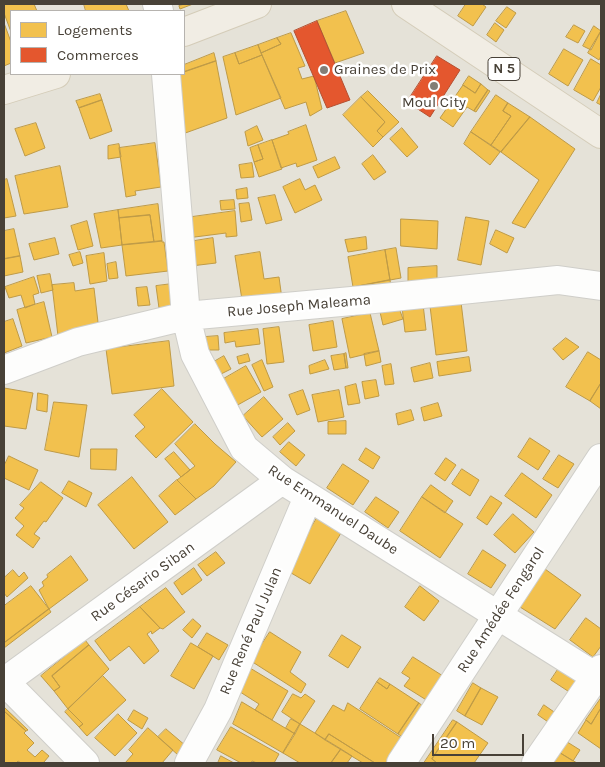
<!DOCTYPE html>
<html>
<head>
<meta charset="utf-8">
<style>
  body { margin:0 }
  #map { position:relative; width:605px; height:767px; overflow:hidden; background:#f1f0eb; font-family:Karla,sans-serif }
  canvas { display:block }
  .frame { position:absolute; inset:0; border:5px solid #484137; pointer-events:none }
  .legend { position:absolute; left:10px; top:10px; width:175px; height:65px; box-sizing:border-box; background:#fff; border:1px solid #b6b3af; margin:0; padding:6px 9px; list-style:none; font-size:15px; color:#484137 }
  .legend li { display:flex; align-items:center; gap:10px; height:25px }
  .legend b { width:25px; border:1px solid #b6b3af }
  .scale { position:absolute; left:432px; top:734px; width:92px; height:22px; box-sizing:border-box; border:2px solid #484137; border-top:0; padding-left:6px; font-size:15px; line-height:18px; white-space:nowrap; color:#484137; -webkit-text-stroke:4px #fff; paint-order:stroke }
</style>
</head>
<body>
<div id="map">
<canvas width="605" height="767"></canvas>
<div class="frame"></div>
<ul class="legend">
<li><b style="height:14px;background:#f2c14e"></b>Logements</li>
<li><b style="height:14px;background:#e4572e"></b>Commerces</li>
</ul>
<div class="scale">20 m</div>
</div>
<script>
const context = document.querySelector('canvas').getContext('2d');
context.lineJoin = 'round';
function paint(path, color) { context.fillStyle = color; context.fill(path, 'evenodd'); }
function trace(path, color, width, dash) { context.strokeStyle = color; context.lineWidth = width; context.lineCap = dash ? 'butt' : 'round'; context.setLineDash(dash || []); context.stroke(path); }
function write(font, color, halo, rows, align = 'center') {
  context.font = font + ' Karla,sans-serif'; context.lineWidth = 5; context.setLineDash([]); context.textBaseline = 'middle'; context.strokeStyle = halo; context.fillStyle = color; for (const [text, x, y, turn = 0] of rows) {
    context.save(); context.translate(x, y); context.rotate((+turn || 0) * Math.PI / 180); context.textAlign = isNaN(turn) ? turn : align; if (halo) context.strokeText(text, 0, 0); context.fillText(text, 0, 0); context.restore();
  }
}
const residential = new Path2D(`
  M4 4H601V763H4ZM11 11H184V74H11Z`);
const homes = new Path2D(`
  M7 4H34L37 11H11V32L4 13V5Z
  M84 4H126L129 11H86Z
  M185 4H193L180 9 179 6Z
  M466 4H482L486 7 473 26 458 16Z
  M507 7 516 13 506 28 496 21Z
  M346 11 364 53 335 63 317 21Z
  M4 23 11 42V63L4 66Z
  M495 23 504 30 496 42 487 35Z
  M574 25 585 31 578 43 566 37Z
  M594 26 601 31 591 50 583 46Z
  M601 31V56L599 60 588 53Z
  M291 33 305 66 298 68 302 79 314 76 322 109 310 116 306 102 285 109 261 53 281 44 277 38Z
  M277 38 281 44 261 53 258 45Z
  M258 45 262 55 239 64 235 53Z
  M564 49 583 60 568 86 549 74Z
  M214 53 216 61 184 72V65Z
  M235 53 239 64 262 55 281 98 236 115 223 57Z
  M591 59 601 65V87L593 101 574 90Z
  M216 61 227 118 177 136 179 74H184V72Z
  M469 76 481 84 475 93 463 85Z
  M481 84 488 90 474 111 467 107 453 127 440 118 463 85 475 93Z
  M488 90 490 91 476 112 474 111Z
  M368 91 399 122 383 137 377 131 385 122 361 97Z
  M100 94 102 100 79 108 76 101Z
  M601 94V105L597 103Z
  M496 95 508 103 503 111 511 116 491 145 471 132Z
  M361 97 385 122 377 131 383 137 373 147 343 115Z
  M102 100 112 131 90 139 79 108Z
  M508 103 530 117 501 152 491 145 511 116 503 111Z
  M530 117 575 149 525 228 512 223 539 180 501 152Z
  M36 123 45 148 25 156 15 129Z
  M306 125 317 160 297 167 296 163 281 168 272 140 289 134 288 132Z
  M257 126 263 140 248 146 245 132Z
  M402 128 418 147 407 157 390 139Z
  M471 132 500 152 490 165 464 144Z
  M272 140 282 169 259 177 254 162 263 159 258 145Z
  M155 143 161 187 135 191 136 195 126 197 119 148Z
  M119 144 121 157 108 159V146Z
  M258 145 263 159 254 162 250 148Z
  M373 155 386 172 374 180 362 164Z
  M335 157 340 168 318 178 313 167Z
  M252 163 254 177 241 178 239 165Z
  M60 166 68 207 24 214 15 176Z
  M7 179 16 216 4 218V180Z
  M300 179 305 190 315 185 322 200 295 213 283 187Z
  M247 188 248 198 237 199 236 190Z
  M275 195 282 220 266 224 258 198Z
  M234 200 235 209 221 210 220 201Z
  M249 203 252 220 241 222 239 204Z
  M158 204 162 241 154 242 150 215 119 218 118 210Z
  M118 210 122 245 101 248 94 214Z
  M235 211 237 236 226 237V233L187 238 185 218Z
  M150 215 154 242 122 245 119 218Z
  M466 217 489 221 481 265 458 260Z
  M401 219 438 221 437 249 401 246Z
  M87 221 93 246 78 250 71 226Z
  M14 229 20 256 4 259V231Z
  M496 230 514 238 507 253 490 244Z
  M366 237 367 249 348 252 345 240Z
  M55 238 59 254 34 260 29 244Z
  M213 238 216 263 191 266 188 242Z
  M162 241V242H164L168 271 126 276 122 245Z
  M396 248 401 278 390 280 385 250Z
  M385 250 390 280 353 287 348 257Z
  M80 252 83 263 73 266 69 255Z
  M260 252 264 279 279 277 282 299 243 306 235 256Z
  M104 253 107 281 90 284 86 256Z
  M20 256 23 272 4 276V259Z
  M116 262 118 278 109 279 107 264Z
  M437 266V281L408 284V268Z
  M50 274 53 290 41 293 37 276Z
  M34 277 39 293 33 295 35 304 25 308 21 295 9 298 5 287Z
  M390 280 391 287H353Z
  M74 283 75 291 94 288 99 331 58 336 52 285Z
  M172 284 175 306 159 308 156 286Z
  M147 287 150 305 138 306 136 288Z
  M44 302 52 337 26 343 17 310Z
  M461 302 467 351 436 355 430 306Z
  M423 304 426 330 405 332 402 307Z
  M399 308 403 319 383 325 380 312Z
  M370 313 379 351 350 358 342 319Z
  M13 319 22 346 4 353V322Z
  M333 321 337 347 313 351 309 325Z
  M279 327 284 362 267 364 263 329Z
  M258 329 260 344 236 347 235 341 225 343 224 333Z
  M218 336 219 350H206L205 337Z
  M566 338 579 347 563 360 553 349Z
  M169 341 174 386 112 394 106 349Z
  M379 351 381 362 366 366 364 354Z
  M588 352 601 360V383L590 401 566 387Z
  M346 353 348 368H346L344 354Z
  M248 354 250 361 239 364 237 357Z
  M344 354 346 368 334 370 331 356Z
  M224 356 231 369 219 375 212 363Z
  M469 357 471 371 439 376 437 362Z
  M262 360 273 387 264 391 252 365Z
  M325 360 329 369 310 374 309 366Z
  M430 363 433 378 414 382 411 368Z
  M391 364 394 384 385 385 382 366Z
  M246 366 261 392 234 407 220 381Z
  M376 380 379 396 365 399 362 382Z
  M601 383V409L590 401Z
  M356 384 360 403 348 405 345 387Z
  M4 388 33 393 26 429 4 426Z
  M162 389 193 422 156 458 135 436 145 427 134 415Z
  M303 390 310 410 297 415 289 395Z
  M339 390 344 417 318 422 312 395Z
  M38 393 48 395 47 412 37 410Z
  M264 397 283 419 262 437 243 416Z
  M54 402 87 405 79 457 45 450Z
  M438 403 442 416 424 421 421 408Z
  M411 410 414 420 398 425 396 414Z
  M346 421V434H328V422Z
  M288 423 295 431 280 445 273 437Z
  M195 424 215 444 236 462 214 486 196 499 177 480 195 466 175 444Z
  M530 438 550 451 538 470 518 457Z
  M289 442 305 455 296 466 280 452Z
  M366 448 380 457 373 469 359 460Z
  M91 449H117L116 470 91 469Z
  M174 452 190 470 181 477 165 459Z
  M559 455 574 464 558 488 543 479Z
  M9 456 38 470 29 490 4 478V466Z
  M446 458 456 465 445 481 435 474Z
  M343 464 369 481 353 505 327 488Z
  M462 469 479 480 470 496 452 484Z
  M522 473 552 495 536 518 505 496Z
  M132 477 168 522 134 549 98 505Z
  M177 480 196 499 175 515 159 496Z
  M69 481 92 493 86 507 62 493Z
  M41 482 63 498 46 522 44 521 34 534 40 538 33 548 16 535 24 526 15 518 24 508 20 505Z
  M431 485 453 501 445 513 422 497Z
  M491 496 502 503 487 525 477 518Z
  M376 497 399 512 388 528 365 512Z
  M422 497 463 524 440 558 400 531Z
  M513 514 534 532 515 553 494 535Z
  M317 518 341 533 310 584 286 570Z
  M483 550 506 565 491 588 468 574Z
  M216 552 225 563 207 576 198 565Z
  M71 556 88 580 49 609 39 590 44 586 42 582 48 577 47 575Z
  M194 568 202 580 182 595 174 583Z
  M545 569 581 595 555 629 520 607Z
  M13 570 19 577 24 572 28 578 7 597 4 593V578Z
  M31 586 49 609 4 643V606Z
  M420 586 439 601 424 621 405 607Z
  M166 588 185 612 163 629 160 628 140 607Z
  M140 607 160 628 152 634 151 631 147 634 159 651 144 664 129 646 110 661 95 641Z
  M49 609 51 612 4 648V643Z
  M586 618 601 629V646L593 657 570 640Z
  M193 619 201 626 192 638 183 630Z
  M270 632 301 652 290 672 306 684 301 693 251 661Z
  M207 633 228 645 219 660 198 647Z
  M342 635 361 647 348 668 329 656Z
  M85 640 89 645 52 676 60 687 54 691 41 676Z
  M191 643 213 656 194 689 171 676Z
  M89 645 109 669 68 709 54 691 60 687 52 676Z
  M413 657 443 676 428 701 404 686 410 678 402 673Z
  M250 668 288 691 272 720 255 710 259 704 237 690Z
  M559 668 581 682 574 695 551 680Z
  M103 676 126 700 87 736 79 727 83 724 68 709Z
  M380 678 390 684 387 689 377 682Z
  M377 682 387 689 390 684 419 703 398 734 360 709Z
  M473 683 481 688 465 716 457 711Z
  M481 688 498 697 482 725 465 716Z
  M293 694 301 698 305 694 315 701 300 724 282 712Z
  M601 698V708L591 724 586 720Z
  M242 702 295 734 283 753 233 724Z
  M348 703 403 739 388 763H375L329 734 325 740 315 733 333 705 344 711Z
  M419 703 424 707 404 738 398 734Z
  M544 705 560 716 554 726 538 715Z
  M4 707 28 730 26 731 4 711Z
  M601 708V749L578 733 586 720 591 724Z
  M68 709 83 724 79 727 65 712Z
  M134 710 148 718 142 729 128 720Z
  M4 711 26 731 24 733 34 743 27 750 35 757 42 750 49 756 44 762 45 763H21L18 761 16 763H4Z
  M118 714 137 733 115 756 95 738Z
  M291 719 300 724 295 734 286 728Z
  M453 720 457 722 432 759 437 763H424Z
  M457 722 488 743 474 763H437L432 759Z
  M300 724 341 749 331 763H300L283 753Z
  M231 727 279 754 274 763H257L252 761 251 763H241L217 750Z
  M148 728 173 750 162 763H125L133 754 129 750Z
  M166 729 186 746 178 755 158 737Z
  M329 734 375 763H363L325 740Z
  M564 740 580 750 573 761 557 751Z
  M341 749 352 756 347 763H331Z
  M557 751 577 763H549Z
  M221 756 234 763H218Z`);
const shops = new Path2D(`
  M317 21 350 100 327 108 294 31Z
  M437 56 460 70 430 117 407 102Z`);
const street = new Path2D(`
  M157 4 159 11
  M166 74 186 316 195 354 244 448 282 480 601 680
  M4 370 78 342 186 316 374 299 558 280 601 286
  M4 681 85 763
  M4 682 282 480
  M189 763 218 710 308 497
  M401 763 601 458
  M536 763 601 669`);
const primary = new Path2D(`
  M406 4 601 134
  M184 32 257 4
  M4 90 56 74`);
const markers = [
  [324,70,5,"#837e76"],
  [434,86,5,"#837e76"]
];
const shields = [
  [504,69,32]
];
const shieldNames = [
  ["N 5",504,69]
];
const poiNames = [
  ["Graines de Prix",334,70],
  ["Moul City",434,103,"center"]
];
const streetNames = [
  ["Rue Joseph Maleama",299,306,-5],
  ["Rue Emmanuel Daube",333,510,33],
  ["Rue Césario Siban",143,582,-36],
  ["Rue Amédée Fengarol",501,610,-57],
  ["Rue René Paul Julan",251,631,-67]
];
paint(residential, '#e5e2d8');
paint(homes, '#f2c14e');
trace(homes, '#bf9b47', 1);
paint(shops, '#e4572e');
trace(shops, '#b55031', 1);
trace(street, '#cfcec9', 30);
trace(primary, '#d4ccb8', 30);
trace(street, '#fdfdfc', 28);
trace(primary, '#f1ede4', 28);
for (const [x, y, r, color] of markers) { const dot = new Path2D(); dot.arc(x, y, r, 0, 2 * Math.PI); context.fillStyle = color; context.fill(dot); trace(dot, '#fff', 2); }
for (const [x, y, w] of shields) { const box = new Path2D(); box.roundRect(x - w / 2, y - 11.5, w, 23, 4); context.fillStyle = '#fff'; context.fill(box); trace(box, '#484137', 1); }
write('bold 14px', '#484137', null, shieldNames);
write('15px', '#484137', '#fff', poiNames, 'left');
write('15px', '#484137', '#fff', streetNames);
</script>
</body>
</html>
